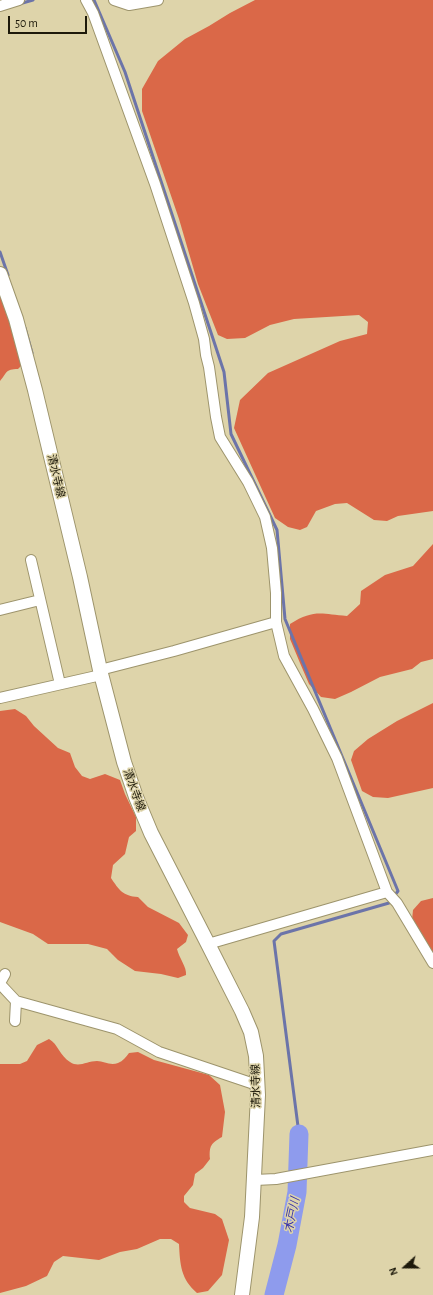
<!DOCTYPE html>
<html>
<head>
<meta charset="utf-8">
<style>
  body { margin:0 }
  #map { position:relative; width:433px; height:1295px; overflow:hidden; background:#ded4aa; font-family:"Alegreya Sans",sans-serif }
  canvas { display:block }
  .north { position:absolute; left:385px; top:1247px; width:40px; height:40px; -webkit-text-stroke:3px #ded4aa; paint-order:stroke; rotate:249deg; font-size:11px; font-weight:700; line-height:16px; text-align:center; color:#1d190a }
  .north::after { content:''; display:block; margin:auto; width:14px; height:18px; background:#1d190a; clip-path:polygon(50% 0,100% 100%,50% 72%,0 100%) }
  .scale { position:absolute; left:8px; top:16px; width:79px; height:18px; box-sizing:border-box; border:2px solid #1d190a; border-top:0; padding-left:5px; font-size:12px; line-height:14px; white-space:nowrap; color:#1d190a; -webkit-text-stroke:3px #ded4aa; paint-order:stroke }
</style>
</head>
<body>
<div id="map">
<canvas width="433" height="1295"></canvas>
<div class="north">N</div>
<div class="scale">50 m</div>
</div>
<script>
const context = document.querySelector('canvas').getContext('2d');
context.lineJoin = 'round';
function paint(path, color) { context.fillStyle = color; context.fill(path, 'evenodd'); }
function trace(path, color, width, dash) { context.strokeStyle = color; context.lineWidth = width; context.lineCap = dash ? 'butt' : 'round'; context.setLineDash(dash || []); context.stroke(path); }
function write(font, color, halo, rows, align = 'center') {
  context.font = font + ' "Alegreya Sans","Noto Sans JP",sans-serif'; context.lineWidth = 3; context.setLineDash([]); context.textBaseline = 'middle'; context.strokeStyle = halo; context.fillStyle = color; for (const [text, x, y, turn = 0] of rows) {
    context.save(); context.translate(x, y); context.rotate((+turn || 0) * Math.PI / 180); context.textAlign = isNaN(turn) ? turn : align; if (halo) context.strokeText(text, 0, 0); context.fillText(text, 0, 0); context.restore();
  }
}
const forest = new Path2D(`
  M255 0H433V511L398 516 387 521 374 520 347 503 335 504 316 511 307 527 300 530 288 527 275 518 234 428 240 400 268 373 340 341 367 334 368 322 359 315 294 319 270 325 245 338 227 339 218 335 198 284 179 219 142 111V89L158 61 185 39 209 26 230 13Z
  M0 291 15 332 22 365 18 369C5 369 7 373 0 381Z
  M433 544V659L421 662 412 669 380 677 351 692 335 699 321 697 309 684 300 663 290 639V624C314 609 321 614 347 616L360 604 361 591 385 575 413 566Z
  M433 703V788L388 798 373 797 362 791 351 760 354 751 368 739 397 721Z
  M15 709 26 716 34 726 58 748 70 753 75 767 82 776 90 779 105 774 120 780 125 794 136 817V831L129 837 125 854 113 865 111 878C119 890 123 896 138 897L148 907 179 923 188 935 186 942 177 949C179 958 187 967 186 975L178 978 161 974 135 971 118 960 107 949 88 944H48L33 934 0 922V711Z
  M433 898V958L412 920 413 910 421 901Z
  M49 1039C58 1044 60 1056 70 1062 79 1068 87 1061 97 1061 104 1061 110 1066 118 1063 123 1061 126 1057 129 1053L138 1052 154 1060 209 1075 220 1085 225 1112 222 1137C211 1143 209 1146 210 1159L203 1168 195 1174 193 1185 184 1196V1202L190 1208 215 1214 222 1219 229 1240 222 1275 208 1291 197 1293C181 1279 180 1265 179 1244L171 1239H160L137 1249 120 1252 99 1260 63 1256 54 1262 47 1276 26 1286 0 1293V1064H20L27 1061 37 1045Z`);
const stream = new Path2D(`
  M94 0 125 72 224 372 231 434 277 530 285 619 398 891 389 903 281 934 274 941 299 1134
  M19 4 33 0
  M0 252 8 275
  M25 328 32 353`);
const river = new Path2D(`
  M274 1295 287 1245 297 1192 299 1134`);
const street = new Path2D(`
  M86 0 93 13 155 184 194 303 204 339 206 355 209 367 216 417 220 437 248 482 265 517 272 548 276 593V622L284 656 313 709 337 758 387 892 397 903 433 963
  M114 0 129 5 158 0
  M0 6 19 0
  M31 560 60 684
  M0 610 40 600
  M100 670 174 651 276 622
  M0 698 101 675
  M208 944 387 892
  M0 983 5 974
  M0 984 16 1001 117 1029 159 1052 257 1085
  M15 1021 16 1001
  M255 1180 276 1179 433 1150`);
const secondary = new Path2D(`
  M0 274 16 319 35 390 80 577 100 670 124 762 136 797 151 833 208 944 242 1011 251 1032 256 1056 258 1095 252 1217 242 1295`);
const streetNames = [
  ["清水寺線",56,476,77],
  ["清水寺線",134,790,70],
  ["清水寺線",256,1086,-91]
];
const waterNames = [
  ["木戸川",292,1215,-78]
];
paint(forest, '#da6848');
trace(stream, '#6c74a9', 3);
trace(river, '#8e9bed', 19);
trace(street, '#9d946c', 12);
trace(secondary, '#9d946c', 16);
trace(street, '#fff', 10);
trace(secondary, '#fff', 14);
write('11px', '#1d190a', '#ded4aa', streetNames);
write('italic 12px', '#3732a8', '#ded4aa', waterNames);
</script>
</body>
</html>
